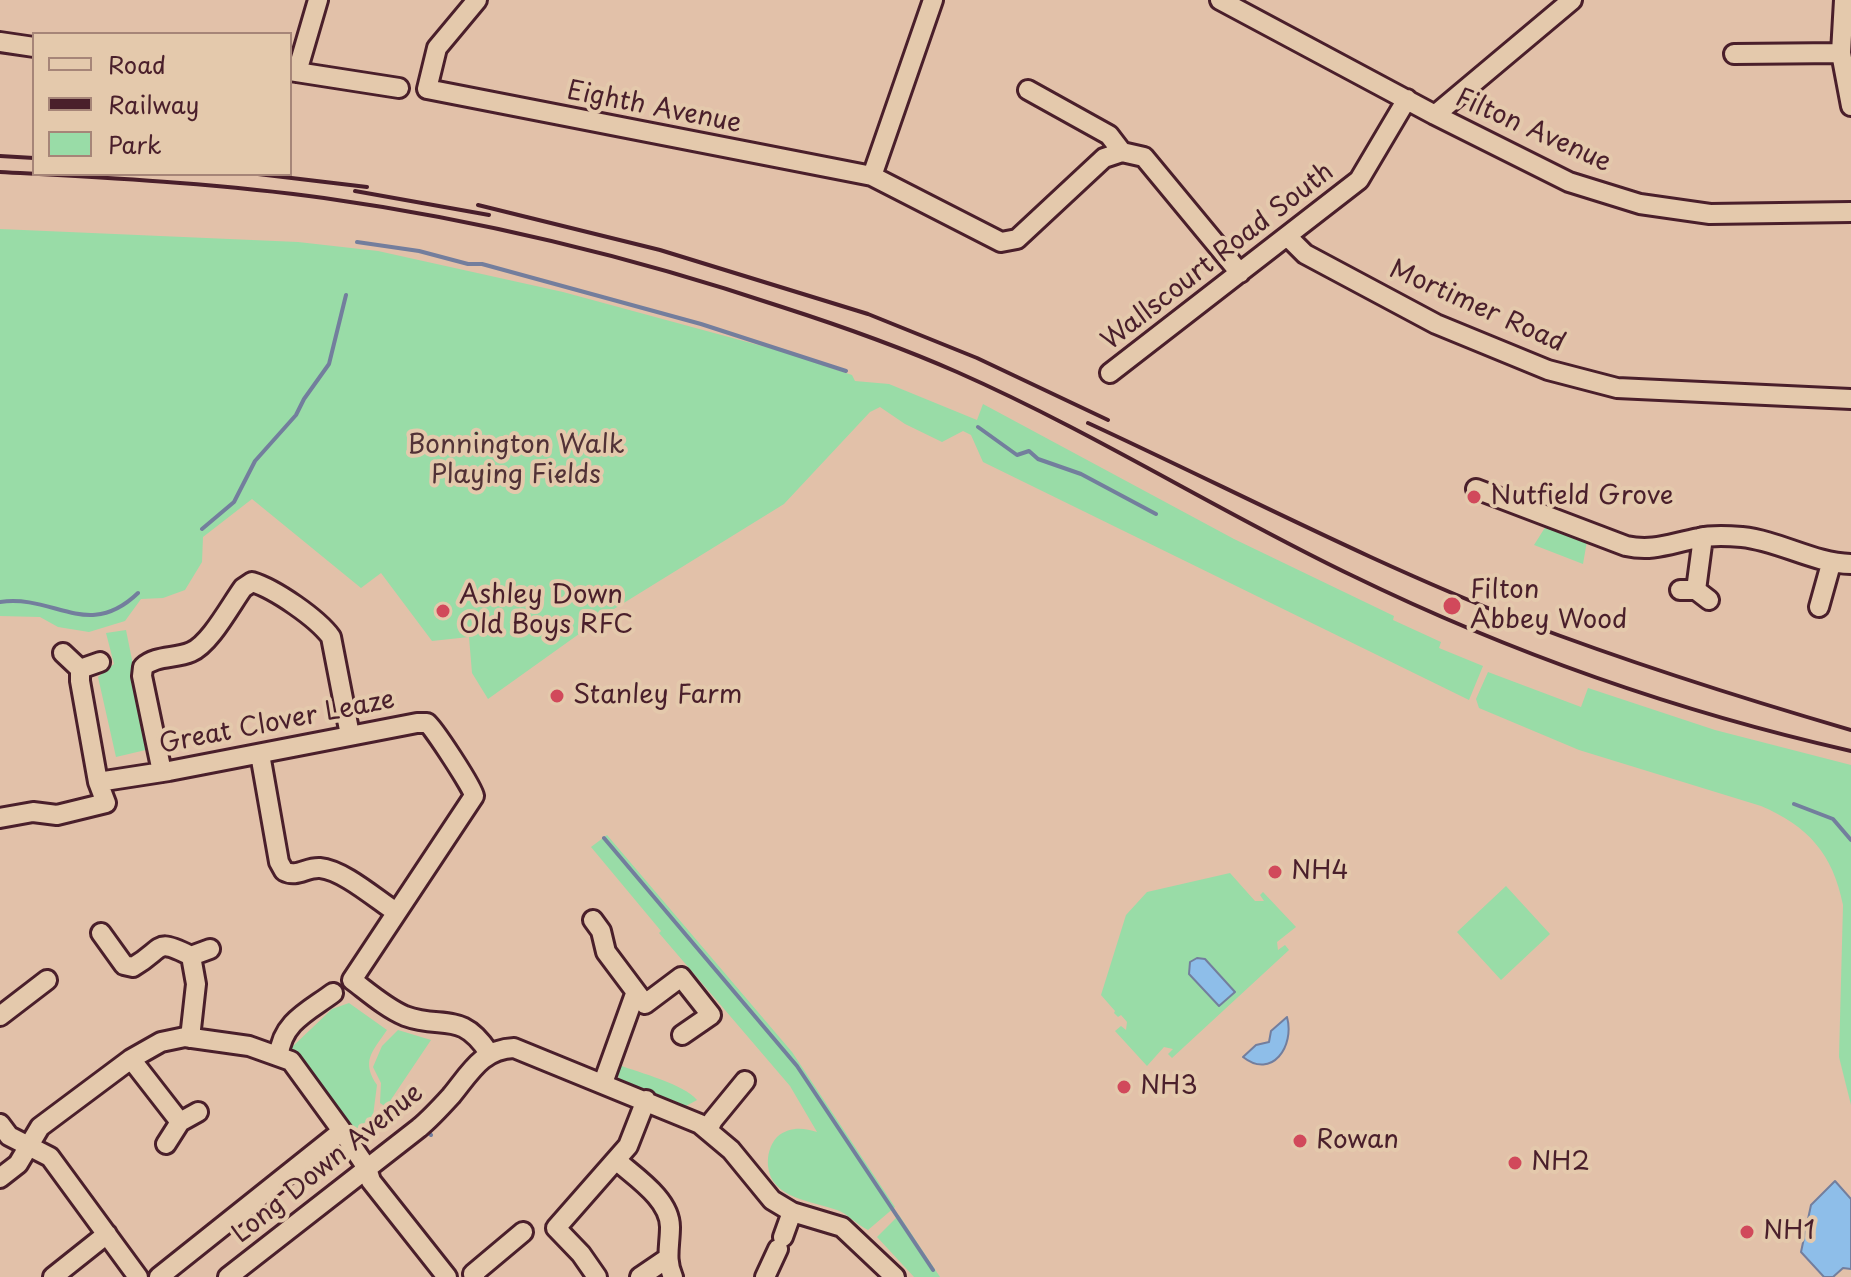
<!DOCTYPE html>
<html>
<head>
<meta charset="utf-8">
<style>
  body { margin:0 }
  #map { position:relative; width:1851px; height:1277px; overflow:hidden; background:#e2c1a9; font-family:"Playpen Sans",sans-serif }
  canvas { display:block }
  .legend { position:absolute; left:32px; top:32px; width:260px; height:144px; box-sizing:border-box; background:#e4c9ac; border:2px solid #a68578; margin:0; padding:10px 14px; list-style:none; font-size:24px; color:#4a1f2b }
  .legend li { display:flex; align-items:center; gap:16px; height:40px }
  .legend b { width:40px; border:2px solid #a68578 }
</style>
</head>
<body>
<div id="map">
<canvas width="1851" height="1277"></canvas>
<ul class="legend">
<li><b style="height:10px;background:#e4c9ac"></b>Road</li>
<li><b style="height:10px;background:#4a1f2b"></b>Railway</li>
<li><b style="height:22px;background:#99dca7"></b>Park</li>
</ul>
</div>
<script>
const context = document.querySelector('canvas').getContext('2d');
context.lineJoin = 'round';
function paint(path, color) { context.fillStyle = color; context.fill(path, 'evenodd'); }
function trace(path, color, width, dash) { context.strokeStyle = color; context.lineWidth = width; context.lineCap = dash ? 'butt' : 'round'; context.setLineDash(dash || []); context.stroke(path); }
function write(font, color, halo, rows, align = 'center') {
  context.font = font + ' "Playpen Sans",sans-serif'; context.lineWidth = 8; context.setLineDash([]); context.textBaseline = 'middle'; context.strokeStyle = halo; context.fillStyle = color; for (const [text, x, y, turn = 0] of rows) {
    context.save(); context.translate(x, y); context.rotate((+turn || 0) * Math.PI / 180); context.textAlign = isNaN(turn) ? turn : align; if (halo) context.strokeText(text, 0, 0); context.fillText(text, 0, 0); context.restore();
  }
}
const green = new Path2D(`
  M0 229 298 242 378 251 563 292 784 352 852 375 855 381 889 384 977 420 983 404 1234 539 1394 616 1393 620 1441 642 1439 648 1483 666 1469 700 983 462 971 435 963 431 942 442 905 424 880 407 870 412 784 504 614 609 488 699 472 673 469 637 432 641 381 573 361 588 252 499 203 537 202 562 185 590 163 598 141 599 125 621 89 632 58 627 40 617 0 616Z
  M1546 526 1587 541 1583 564 1534 545Z
  M126 630 150 749 116 757 98 677 114 664 106 633Z
  M1488 672 1581 707 1588 688 1715 730 1851 765V1105L1839 1057 1843 905C1833 854 1808 826 1761 806L1579 750 1479 708 1476 699Z
  M607 835 792 1052 895 1207 868 1230C857 1225 848 1214 837 1210 813 1201 771 1199 768 1166 767 1155 770 1145 777 1137 790 1126 804 1128 817 1132L790 1086 659 933 661 931 591 847Z
  M1230 873 1255 901H1264L1260 895 1263 892 1296 927 1277 942 1278 950 1285 945 1289 950 1172 1058 1168 1054 1173 1049 1164 1047 1147 1066 1115 1031 1121 1026 1126 1030 1127 1022 1121 1015 1118 1017 1114 1013 1115 1011 1101 995 1126 915 1147 892Z
  M1506 886 1550 934 1501 980 1457 932Z
  M349 1003 387 1030C372 1052 361 1061 377 1085L373 1116 353 1132 291 1048 332 1009Z
  M398 1030 431 1040 386 1107 380 1103 381 1083 373 1067 382 1046Z
  M619 1065C640 1073 684 1084 697 1100L686 1106 619 1079 616 1067Z
  M899 1215 940 1277H914L877 1237Z`);
const water = new Path2D(`
  M1197 958 1205 959 1235 992 1219 1006 1189 974 1190 962Z
  M1287 1017C1295 1046 1272 1080 1243 1057L1256 1045 1269 1042 1271 1031Z
  M1835 1181 1851 1199V1269L1843 1268 1833 1277H1824L1801 1252 1811 1205Z`);
const stream = new Path2D(`
  M357 242 419 251 468 264H482L701 324 846 371
  M978 427 1017 455 1029 451 1038 459 1081 474 1156 514
  M202 529 234 502 255 461 296 415 304 399 329 364 346 295
  M0 602C55 594 88 641 138 593
  M1794 804 1833 819 1851 840
  M604 838 797 1066 933 1270
  M429 1133 431 1135`);
const minor = new Path2D(`
  M477 0 437 48 427 89 872 176 1001 242 1017 239 1104 158 1122 152 1144 157 1240 273
  M1220 0 1435 115 1569 182 1640 204 1710 214 1851 212
  M1844 0 1841 53 1851 106
  M0 42 34 47
  M1734 54 1841 53
  M290 71 399 88
  M297 72 318 0
  M1028 90 1109 135 1122 152
  M1435 115 1572 0
  M872 176 933 0
  M1287 236 1305 254 1436 324 1548 370 1617 388 1851 399
  M1110 373 1359 180 1407 99
  M1476 489 1626 546C1654 552 1671 543 1699 538 1712 535 1729 536 1742 537 1780 541 1813 563 1851 564
  M1680 590H1696L1709 600
  M1696 590 1703 537
  M1819 607 1831 564
  M63 653 80 669
  M260 754 279 862 284 871C297 878 306 867 320 868 343 870 376 899 396 912
  M162 772 142 676 143 667C156 655 175 659 191 652 210 644 230 606 243 588L252 582C275 589 317 618 331 637L350 735
  M98 782 80 681V669L100 662
  M0 818 33 812 57 815 106 803 98 782 169 771 417 723H427C433 727 473 788 474 796L352 980C368 992 386 1008 405 1016 443 1030 461 1010 489 1053
  M593 920 601 931 606 952 645 1004 681 977 711 1015 682 1035
  M101 933 124 965 133 967C165 949 153 937 191 956L210 949
  M0 1016 47 980
  M190 1038 196 984 191 956
  M279 1055C282 1022 309 1011 333 993
  M131 1059 180 1122
  M603 1083 635 994
  M0 1124 9 1136 50 1157 138 1277
  M708 1130 713 1120 745 1081
  M166 1144 180 1122 198 1112
  M616 1160C635 1177 670 1199 670 1227 670 1245 665 1260 673 1277
  M0 1178 18 1164 40 1127 131 1059 161 1042 185 1037 249 1046 291 1061 342 1131 367 1168 371 1181 447 1277
  M783 1237 792 1212
  M53 1277 107 1234
  M159 1277 342 1131
  M228 1277 419 1128C431 1118 441 1107 451 1096 470 1073 482 1049 514 1048L700 1124 731 1150 772 1200 792 1212 842 1227 895 1277
  M475 1277 473 1274 523 1232
  M597 1277 581 1254 556 1228 628 1146 646 1100
  M640 1277 668 1258
  M765 1277 778 1249`);
const rail = new Path2D(`
  M0 156 34 158
  M0 172C108 178 216 183 324 198 480 220 633 257 782 307 841 326 900 347 957 372 1093 432 1218 511 1351 575 1509 652 1679 712 1851 751
  M258 174 367 187
  M355 191 489 215
  M478 205 660 250 868 314 977 358 1108 420
  M1088 423C1233 490 1374 564 1523 622 1631 663 1741 698 1851 730`);
const markers = [
  [1474,497,8,"#d1495b"],
  [1452,606,10,"#d1495b"],
  [443,611,8,"#d1495b"],
  [557,696,8,"#d1495b"],
  [1275,872,8,"#d1495b"],
  [1124,1087,8,"#d1495b"],
  [1300,1141,8,"#d1495b"],
  [1515,1163,8,"#d1495b"],
  [1747,1232,8,"#d1495b"]
];
const streetNames = [
  ["Eighth Avenue",654,108,11],
  ["Filton Avenue",1533,131,24],
  ["Wallscourt Road South",1218,257,-38],
  ["Mortimer Road",1477,307,24],
  ["Great Clover Leaze",277,723,-11],
  ["Long Down Avenue",328,1164,-39]
];
const parkNames = [
  ["Bonnington Walk",516,446],
  ["Playing Fields",516,476]
];
const poiNames = [
  ["Nutfield Grove",1490,497],
  ["Filton",1470,591],
  ["Abbey Wood",1470,621],
  ["Ashley Down",459,596],
  ["Old Boys RFC",459,626],
  ["Stanley Farm",573,696],
  ["NH4",1291,872],
  ["NH3",1140,1087],
  ["Rowan",1316,1141],
  ["NH2",1531,1163],
  ["NH1",1763,1232]
];
paint(green, '#99dca7');
paint(water, '#8ebee9');
trace(water, '#737e9d', 2);
trace(stream, '#737e9d', 4);
trace(minor, '#4a1f2b', 24);
trace(minor, '#e4c9ac', 18);
trace(rail, '#4a1f2b', 4);
for (const [x, y, r, color] of markers) { const dot = new Path2D(); dot.arc(x, y, r, 0, 2 * Math.PI); context.fillStyle = color; context.fill(dot); trace(dot, '#e4c9ac', 3); }
write('26px', '#4a1f2b', '#e4c9ac', streetNames);
write('26px', '#523237', '#e4c9ac', parkNames);
write('26px', '#4a1f2b', '#e4c9ac', poiNames, 'left');
</script>
</body>
</html>
